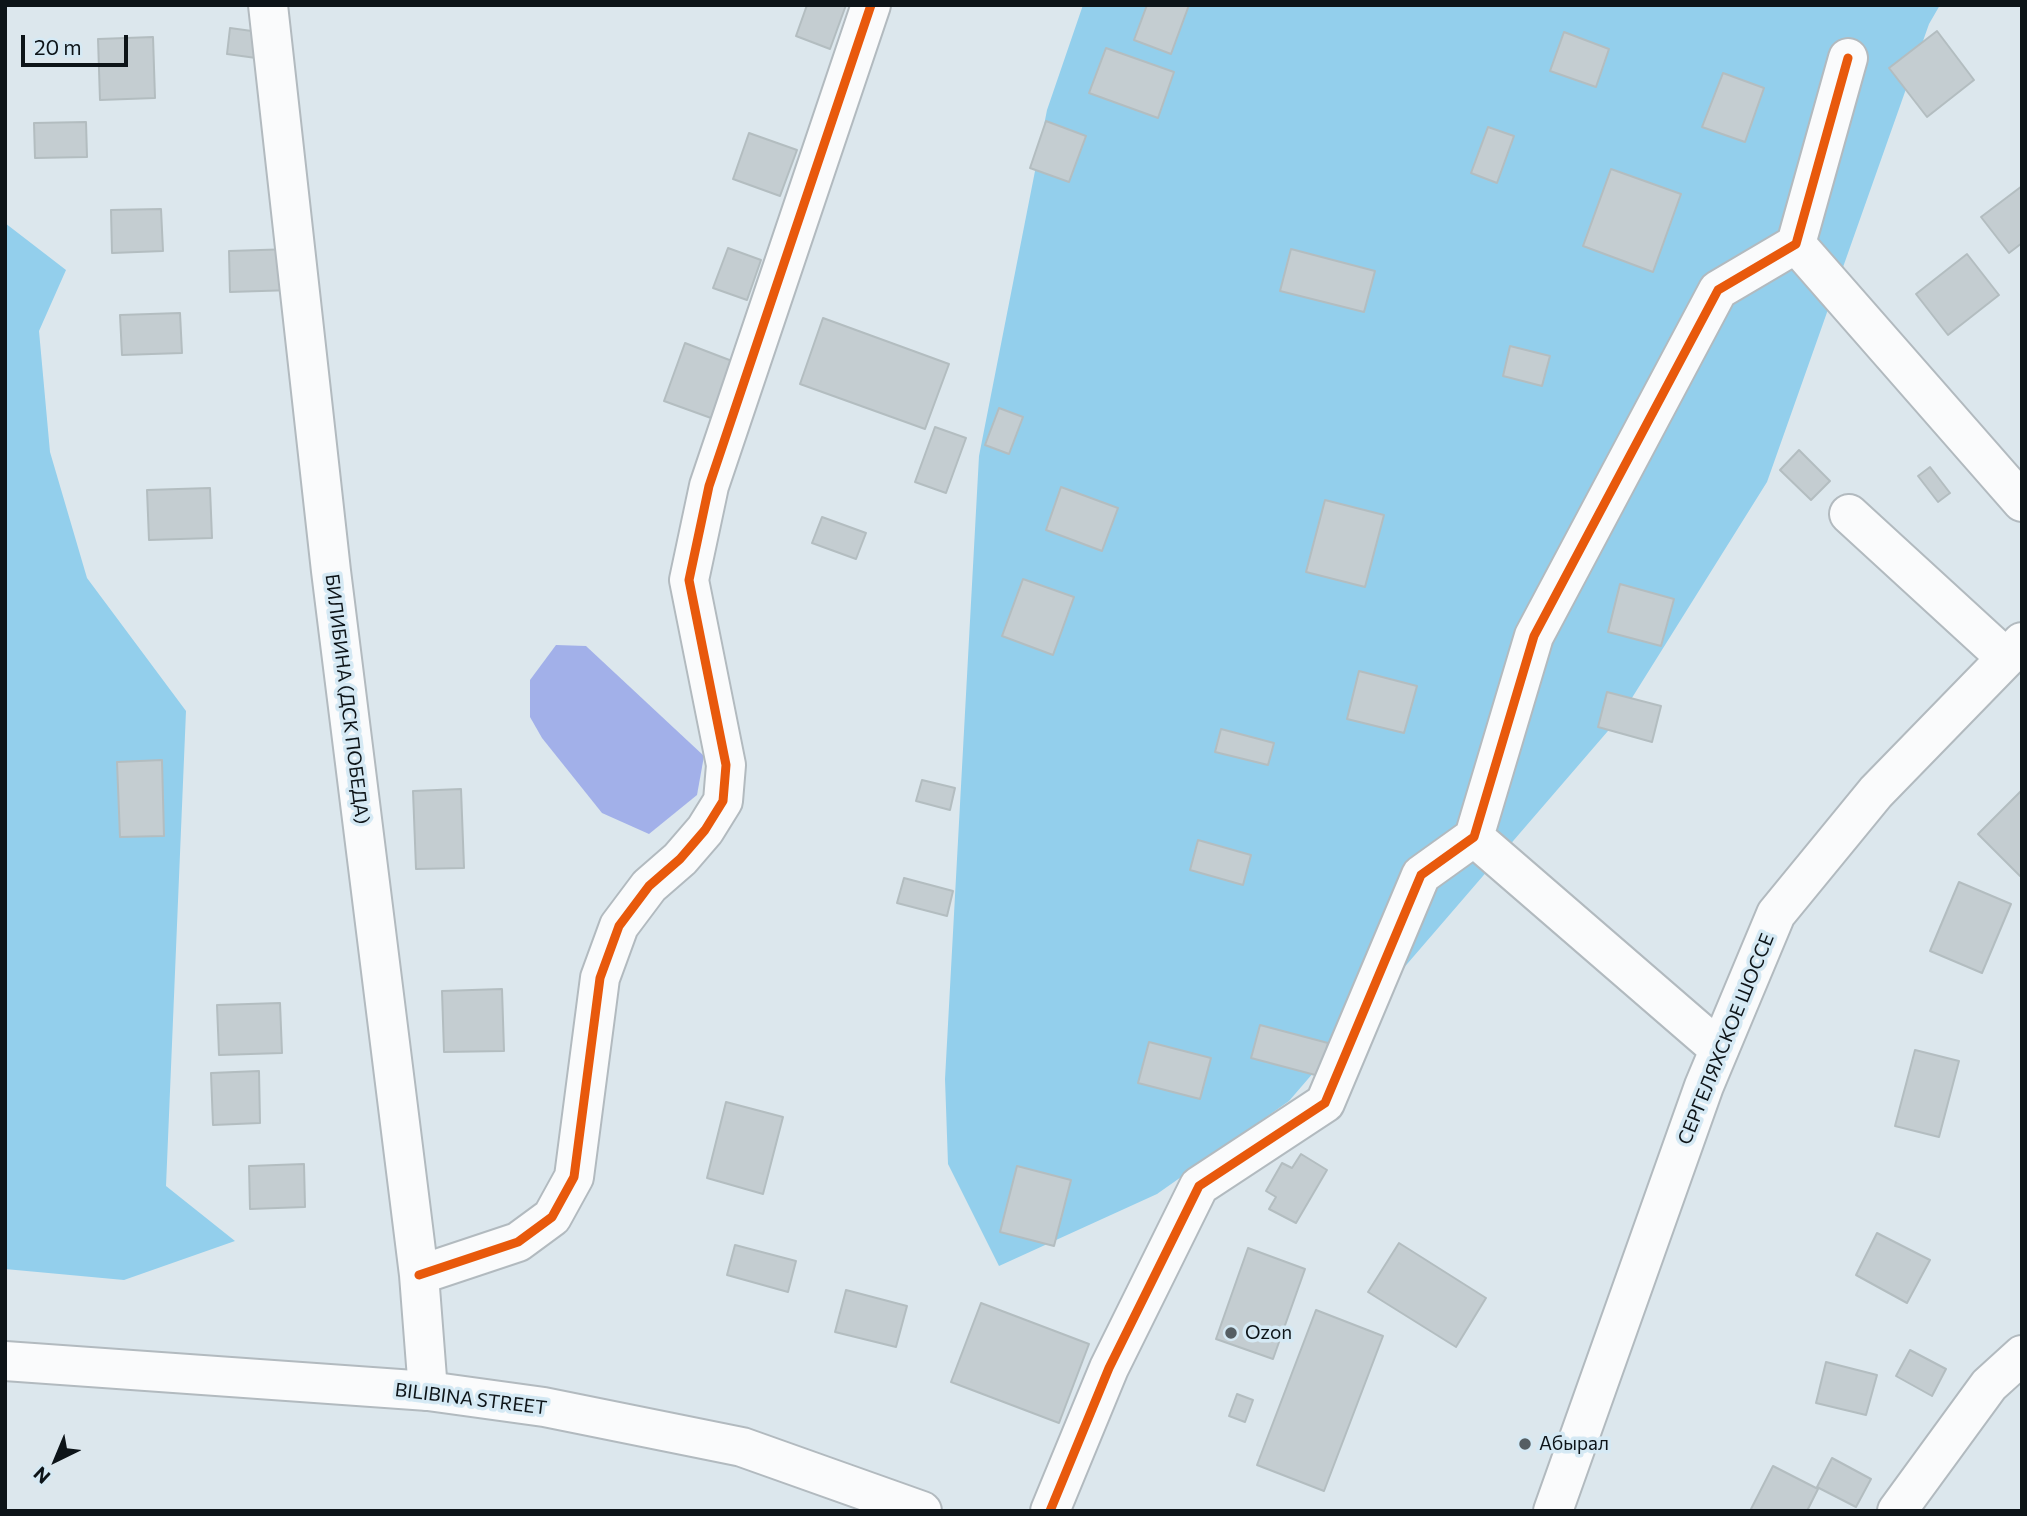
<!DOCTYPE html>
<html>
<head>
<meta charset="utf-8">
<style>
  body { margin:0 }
  #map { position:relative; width:2027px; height:1516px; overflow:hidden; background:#dce7ed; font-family:Commissioner,sans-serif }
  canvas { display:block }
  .frame { position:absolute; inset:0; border:7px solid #0d1418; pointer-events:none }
  .north { position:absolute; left:21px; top:1425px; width:70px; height:70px; -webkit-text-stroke:5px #d5e9f4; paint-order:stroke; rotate:223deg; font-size:19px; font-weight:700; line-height:28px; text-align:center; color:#0d1418 }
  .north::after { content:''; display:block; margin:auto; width:24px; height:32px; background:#0d1418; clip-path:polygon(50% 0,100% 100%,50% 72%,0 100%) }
  .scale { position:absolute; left:21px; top:35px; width:107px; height:32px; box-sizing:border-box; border:4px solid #0d1418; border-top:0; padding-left:9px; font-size:21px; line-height:24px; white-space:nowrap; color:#0d1418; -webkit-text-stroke:5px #d5e9f4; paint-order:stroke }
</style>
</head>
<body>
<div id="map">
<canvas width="2027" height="1516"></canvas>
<div class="frame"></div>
<div class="north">N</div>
<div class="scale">20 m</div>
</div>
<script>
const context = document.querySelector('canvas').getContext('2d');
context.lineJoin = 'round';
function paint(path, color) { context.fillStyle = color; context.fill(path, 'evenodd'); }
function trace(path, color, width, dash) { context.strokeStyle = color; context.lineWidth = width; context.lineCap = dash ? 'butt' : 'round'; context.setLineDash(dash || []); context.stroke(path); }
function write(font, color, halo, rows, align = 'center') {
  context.font = font + ' Commissioner,sans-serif'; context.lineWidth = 7; context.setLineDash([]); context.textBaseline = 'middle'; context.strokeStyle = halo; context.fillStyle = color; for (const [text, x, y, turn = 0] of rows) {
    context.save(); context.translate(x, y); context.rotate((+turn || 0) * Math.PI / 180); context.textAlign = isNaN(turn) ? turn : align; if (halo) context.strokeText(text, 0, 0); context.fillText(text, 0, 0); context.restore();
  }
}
const forest = new Path2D(`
  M1083 5H1940L1929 24 1767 482 1620 717 1289 1101 1157 1194 999 1266 948 1164 945 1079 979 456 1047 110Z
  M5 223 66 270 39 331 50 452 87 578 186 711 166 1186 235 1241 124 1280 5 1269Z`);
const water = new Path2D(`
  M556 645 586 646 704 756 697 795 649 834 602 813 542 738 530 717V680Z`);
const building = new Path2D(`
  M807 5H846L830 49 796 36Z
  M1147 5H1189L1171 54 1134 40Z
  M230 28 259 32 256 58 227 54Z
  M1937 31 1974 80 1927 117 1889 68Z
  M1564 32 1609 49 1596 87 1550 71Z
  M153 37 155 98 100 100 98 39Z
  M1106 48 1174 72 1158 118 1089 93Z
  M1723 73 1764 88 1745 142 1702 127Z
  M1046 121 1086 136 1069 182 1030 168Z
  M86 122 87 157 35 158 34 123Z
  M1488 127 1514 136 1497 183 1471 173Z
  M749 133 797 150 780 196 733 179Z
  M1611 169 1681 194 1653 272 1583 246Z
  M2022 186V243L2009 253 1981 217Z
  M161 209 163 251 112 253 111 210Z
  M728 248 761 260 747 300 713 288Z
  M292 249 293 290 230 292 229 251Z
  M1291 249 1375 271 1364 312 1280 291Z
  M1967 254 1999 295 1948 335 1916 294Z
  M180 313 182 353 122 355 120 315Z
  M823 318 949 364 925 429 800 384Z
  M685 343 732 361 711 418 664 401Z
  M1510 346 1550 356 1542 386 1503 376Z
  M999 408 1023 417 1009 454 985 445Z
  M935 427 966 438 946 493 915 482Z
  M1799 450 1830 481 1811 500 1780 470Z
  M1930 467 1950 493 1938 502 1918 476Z
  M1061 487 1118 508 1102 551 1046 530Z
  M210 488 212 538 149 540 147 490Z
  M1325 500 1384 515 1365 587 1306 572Z
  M822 517 866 533 856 559 812 543Z
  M1023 579 1074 597 1053 655 1002 636Z
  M1620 584 1674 599 1661 646 1608 632Z
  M1359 671 1417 686 1404 733 1347 719Z
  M1607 692 1661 706 1652 742 1598 727Z
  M1221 729 1274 743 1268 765 1215 752Z
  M162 760 164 836 120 837 117 762Z
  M922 780 955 788 950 810 916 801Z
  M461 789 464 868 416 869 413 791Z
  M2022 790V874L2020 876 1978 834Z
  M1198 840 1251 855 1243 885 1190 870Z
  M904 878 953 891 947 916 897 903Z
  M1959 882 2011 904 1982 973 1930 951Z
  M502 989 504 1051 444 1052 442 991Z
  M280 1003 282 1053 219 1055 217 1005Z
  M1260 1025 1328 1043 1319 1076 1251 1058Z
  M1149 1042 1211 1058 1200 1099 1138 1083Z
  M1915 1050 1959 1061 1939 1137 1895 1126Z
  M259 1071 260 1123 213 1125 211 1073Z
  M726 1102 783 1117 763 1194 707 1178Z
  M1301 1154 1327 1170 1296 1223 1269 1209 1276 1197 1266 1191 1282 1163 1292 1168Z
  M304 1164 305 1207 250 1209 249 1166Z
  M1017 1166 1071 1180 1054 1246 1000 1232Z
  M1877 1233 1930 1260 1907 1303 1856 1275Z
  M1399 1243 1486 1298 1456 1347 1368 1292Z
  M735 1245 796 1261 788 1292 727 1275Z
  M1248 1248 1305 1269 1273 1359 1216 1339Z
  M846 1290 907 1306 896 1347 835 1332Z
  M981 1303 1089 1344 1059 1423 951 1382Z
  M1316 1310 1383 1336 1324 1491 1257 1465Z
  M1910 1350 1946 1369 1932 1396 1896 1376Z
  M1826 1362 1877 1375 1866 1415 1816 1403Z
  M1237 1394 1253 1400 1245 1422 1229 1416Z
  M1832 1458 1871 1479 1856 1507 1817 1487Z
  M1773 1466 1818 1489 1807 1511H1750Z`);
const minor = new Path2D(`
  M268 5 331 571 419 1275 428 1391
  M1796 244 2022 502
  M1849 514 2006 658
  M1474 837 1719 1049
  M419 1275 518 1242 552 1217 574 1177 600 978 619 926 649 886 680 859 705 830 723 801 726 765 689 580 709 486 871 5
  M1050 1511 1109 1368 1199 1186 1325 1103 1421 875 1474 837 1534 636 1718 290 1796 244 1848 58
  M1897 1511 1989 1385 2022 1355`);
const major = new Path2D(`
  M5 1361 428 1391 544 1407 742 1447 922 1511
  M1553 1511 1704 1086 1776 914 1876 792 2022 642`);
const cycleway = new Path2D(`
  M419 1275 518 1242 552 1217 574 1177 600 978 619 926 649 886 680 859 705 830 723 801 726 765 689 580 709 486 871 5
  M1050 1511 1109 1368 1199 1186 1325 1103 1421 875 1474 837 1534 636 1718 290 1796 244 1848 58`);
const markers = [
  [1231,1333,7,"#555e63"],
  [1525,1444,7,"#555e63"]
];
const streetNames = [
  ["БИЛИБИНА (ДСК ПОБЕДА)",347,699,83],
  ["СЕРГЕЛЯХСКОЕ ШОССЕ",1726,1039,-68],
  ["BILIBINA STREET",471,1399,7]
];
const poiNames = [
  ["Ozon",1245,1333],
  ["Абырал",1539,1444]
];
paint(forest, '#93cfec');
paint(water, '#a2b0e9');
paint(building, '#c4cdd1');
trace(building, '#b3bdc0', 2);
trace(minor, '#b2babf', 42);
trace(major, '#b2babf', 42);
trace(minor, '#fafbfc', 38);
trace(major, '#fafbfc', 38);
trace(cycleway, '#e8590c', 9);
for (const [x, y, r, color] of markers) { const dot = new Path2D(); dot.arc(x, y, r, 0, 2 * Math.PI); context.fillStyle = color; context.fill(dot); trace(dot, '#d5e9f4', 2.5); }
write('19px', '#0d1418', '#d5e9f4', streetNames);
write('19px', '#0d1418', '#d5e9f4', poiNames, 'left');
</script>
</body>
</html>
